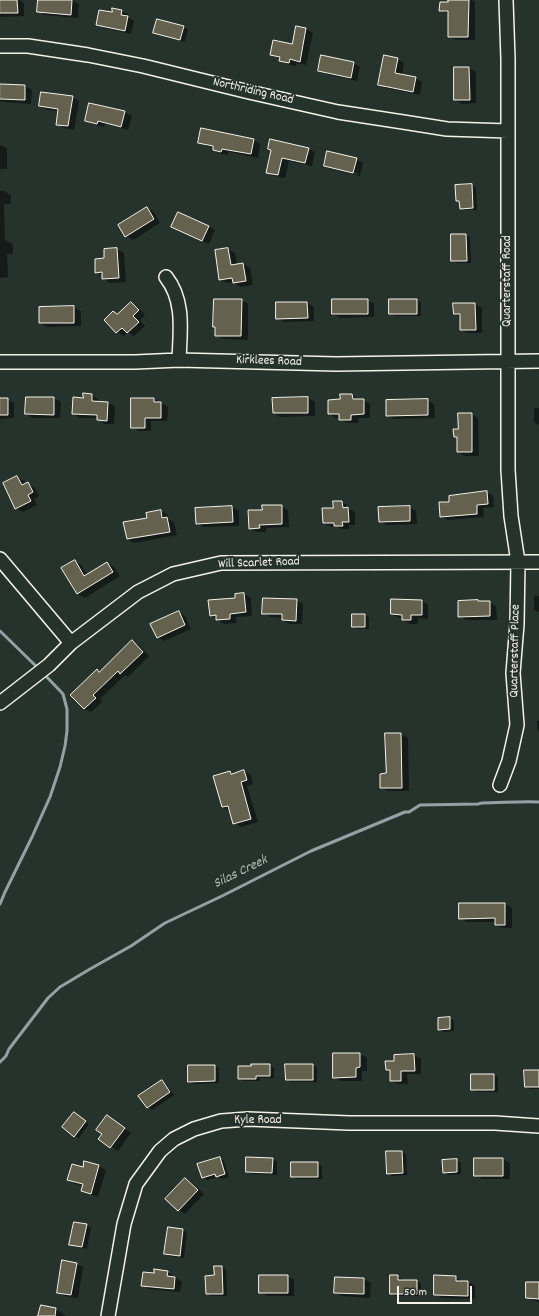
<!DOCTYPE html>
<html>
<head>
<meta charset="utf-8">
<style>
  body { margin:0 }
  #map { position:relative; width:539px; height:1316px; overflow:hidden; background:#26332d; font-family:Dekko,sans-serif }
  canvas { display:block }
  .scale { position:absolute; left:397px; top:1286px; width:75px; height:18px; box-sizing:border-box; border:2px solid #f4f1e8; border-top:0; padding-left:5px; font-size:12px; line-height:14px; white-space:nowrap; color:#f4f1e8; -webkit-text-stroke:3px #26332d; paint-order:stroke }
</style>
</head>
<body>
<div id="map">
<canvas width="539" height="1316"></canvas>
<div class="scale">50 m</div>
</div>
<script>
const context = document.querySelector('canvas').getContext('2d');
context.lineJoin = 'round';
function paint(path, color) { context.fillStyle = color; context.fill(path, 'evenodd'); }
function trace(path, color, width, dash) { context.strokeStyle = color; context.lineWidth = width; context.lineCap = dash ? 'butt' : 'round'; context.setLineDash(dash || []); context.stroke(path); }
function write(font, color, halo, rows, align = 'center') {
  context.font = font + ' Dekko,sans-serif'; context.lineWidth = 4; context.setLineDash([]); context.textBaseline = 'middle'; context.strokeStyle = halo; context.fillStyle = color; for (const [text, x, y, turn = 0] of rows) {
    context.save(); context.translate(x, y); context.rotate((+turn || 0) * Math.PI / 180); context.textAlign = isNaN(turn) ? turn : align; if (halo) context.strokeText(text, 0, 0); context.fillText(text, 0, 0); context.restore();
  }
}
const shadow = new Path2D(`
  M0 0H19L24 3V16L0 17Z
  M39 0H72L79 4 78 18 45 15 38 11Z
  M449 0H471L475 2V40H456L449 37V14L440 10 449 3Z
  M121 11 128 14V17L134 21 131 34 104 28 97 24 112 13Z
  M183 27 188 29 185 42 159 35 154 33Z
  M296 27 306 29 313 33 306 65 296 63V66L287 64 280 61 281 59 272 55 293 45Z
  M397 59 404 63 402 76 415 78 422 82 420 95 386 88 379 85Z
  M354 63 360 67 357 81 326 74 319 70Z
  M469 68 476 72V103L462 104 455 100Z
  M0 85 25 86 32 90 31 104 2 102 0 101Z
  M72 97 79 101 74 130 64 128 57 124 59 111 47 110 40 106Z
  M90 104 125 112 132 116 128 130 105 124 104 127 92 124 86 121Z
  M0 138V145L7 148V169H0Z
  M254 140 260 144 258 158 229 152 228 155 221 154 214 150V148L206 146 199 142Z
  M308 149 315 152 312 166 289 161 285 178 274 176 267 172 272 150Z
  M356 159 363 163 360 176 332 170 325 166ZM331 167 358 173V175L331 169Z
  M472 185 476 187 477 210H465L461 208 460 203 457 201Z
  M0 191H4L11 195V204H4L5 240 13 244V254H7L8 277 0 278Z
  M147 208 154 212 160 223 133 240 126 236Z
  M209 226 215 230 209 244 179 230Z
  M466 235 470 237 471 263H457L452 261Z
  M105 249H117L124 253 126 282 110 283 103 279V276L96 272 105 259Z
  M228 249 235 253 237 265 243 264 250 268 253 285 241 287 233 282 227 283 220 279Z
  M242 300 248 304V340L223 339 216 335V328L214 327Z
  M367 300 374 304V317L340 318 333 314Z
  M417 300 421 302V316H395L390 314Z
  M131 303 138 307 145 315 140 320 145 326 134 336 128 332 124 336 117 332 114 312 118 315Z
  M277 303H307L314 307V321L284 322 277 318Z
  M475 304 482 308V333H468L461 330V318L455 314Z
  M74 307 81 311V326L47 327 40 323Z
  M92 395 98 399V402L108 403 115 406 114 424H105L98 418H80L73 414 84 399Z
  M341 395H352L359 400H363L370 404V418H358V423H347L340 419V418H336L329 414 341 400Z
  M54 398 61 402 60 418H33L26 414Z
  M308 398 315 402V416L280 417 274 413Z
  M0 399H7L14 403V418L0 419Z
  M154 399 168 407 167 421H151V431H139L132 427Z
  M427 400 434 404 435 418 394 419 387 415Z
  M534 408H539V425L534 422Z
  M472 414 478 418 479 456H465L458 452V439L455 437Z
  M17 477 24 481 26 485 28 484 35 488 39 496 34 499 37 505 23 512 16 508Z
  M486 492 493 496 494 507 483 508 484 517 448 520 441 516 451 502Z
  M334 502H342L349 506V509L355 512V525H349V529H342L336 526 331 527 324 523 334 509Z
  M281 506 288 510 289 527 266 528V532H257L250 528Z
  M232 507 239 511V526L204 527 197 523Z
  M410 507 416 511 417 524 387 525 380 521Z
  M161 511 168 515V519L174 522 177 535 134 543 128 539 148 518Z
  M75 561 81 565 87 575 107 563 114 567 120 576 85 598 78 594 63 569Z
  M244 594 251 598 252 616 236 617 237 623 224 624 210 615Z
  M534 596H539V612L534 610Z
  M296 600 303 604 302 624H290L283 620V618L270 617 263 613Z
  M422 601 428 605V619L418 618V624H410L403 620V618H399L392 614Z
  M489 602 496 606 497 620H466L459 616Z
  M179 612 185 616 191 629 164 641 157 637Z
  M365 615 369 617V629H357L353 627Z
  M132 641 139 645 149 656 128 677 125 675 100 699 102 702 91 712 84 709 71 695 97 671 100 672Z
  M537 721H539V731L537 730Z
  M401 734 408 738 409 791H388L381 788Z
  M244 771 251 775 253 784 247 786 258 822 241 827 234 823 229 811 223 807 230 773 233 774Z
  M505 904 512 908V928H503L496 925V922H467L460 918Z
  M449 1018 454 1021V1031L444 1032 439 1029Z
  M334 1054H360L367 1058V1071H362V1081H341L334 1077Z
  M414 1055 421 1059V1074H407L408 1084H398L391 1081V1072L387 1070 396 1062Z
  M270 1065 274 1068V1078H260V1081H243L239 1079 252 1067Z
  M312 1065 317 1067V1082H291L287 1080Z
  M215 1066 219 1068V1083L194 1084 189 1081Z
  M539 1071V1089H530L526 1087Z
  M493 1075 498 1077V1092H477L472 1090Z
  M162 1081 166 1084 174 1095 152 1110 148 1107Z
  M78 1116 89 1124 79 1138 74 1136Z
  M114 1121 131 1133 118 1151 99 1139Z
  M387 1152H402L406 1154 407 1175 392 1176 388 1173Z
  M220 1158 224 1161 229 1177 222 1179 218 1177 207 1180 202 1177Z
  M272 1159 277 1161V1175L251 1174 247 1172Z
  M503 1159 510 1163V1179H482L475 1175Z
  M457 1160 461 1163V1174L448 1175 444 1172Z
  M85 1162 99 1166 106 1170 98 1197 82 1191 84 1186 75 1184 69 1180 83 1168Z
  M318 1163 322 1166V1179H296L292 1176Z
  M186 1179 192 1183 204 1194 185 1214 178 1210Z
  M75 1223 87 1225 91 1228 87 1249 75 1247 70 1244Z
  M169 1228 183 1230 187 1232 184 1258 170 1256 165 1254Z
  M76 1264 83 1267 78 1298 65 1296 58 1292Z
  M222 1267 226 1269 227 1296H211L207 1294 215 1276Z
  M168 1272 182 1282 180 1292 149 1289 142 1285 154 1274Z
  M287 1276 294 1280V1296H267L260 1292Z
  M398 1276 402 1279V1281H417L421 1283V1296H396L391 1294Z
  M456 1277 463 1282H468L475 1286V1299L442 1298 435 1294Z
  M364 1279 371 1283 370 1298 342 1296 335 1292Z
  M539 1283V1302L534 1301 527 1297Z
  M41 1306 56 1309 66 1316H39Z`);
const stream = new Path2D(`
  M0 631 39 669
  M0 904 5 892 32 837 50 797 60 767 65 746 67 731V709L63 694 43 673
  M0 1062 6 1056 9 1049 48 998 60 987 90 969 131 946 165 923 222 896 311 851 405 812H409L420 805 478 804 482 803C501 803 520 801 539 802`);
const building = new Path2D(`
  M0 0H17L18 13H0Z
  M38 0H72L71 15 37 12Z
  M448 0H469L468 37H448V11H439L440 2H448Z
  M112 8 122 10 121 15 128 16 125 31 96 25 99 10 112 12Z
  M157 19 184 26 180 40 153 33Z
  M296 26 306 28 300 62 290 59 289 63 279 61 280 57 270 55 273 40 292 44Z
  M321 55 354 62 351 78 318 71Z
  M384 55 398 58 395 73 416 77 413 92 378 85Z
  M454 67H469L470 100H454Z
  M0 84 25 85V100L0 99Z
  M41 92 73 96 68 126 56 125 58 109 39 106Z
  M89 103 125 111 121 127 98 121 97 124 85 121Z
  M201 128 254 139 251 154 222 149 221 152 213 150V146L198 143Z
  M270 139 309 148 305 163 282 158 278 175 266 173 271 150 268 149Z
  M327 151 357 158 353 173 324 166Z
  M472 184 473 208 460 209 459 201H456L455 185Z
  M147 207 154 219 125 237 118 225Z
  M178 212 209 226 202 241 171 227Z
  M451 234H466L467 261H451Z
  M117 248 119 278 102 279V272L95 273V259L104 258V249Z
  M228 248 231 265 243 263 246 281 233 283 232 278 219 280 215 250Z
  M214 299H242L241 336H215V327H213Z
  M332 299H368V314H332Z
  M389 299H417V314H389Z
  M131 302 139 310 133 316 139 322 127 333 122 328 116 333 104 320 113 311 117 314Z
  M276 302H307L308 318 276 319Z
  M453 303H475L476 330H460V314H454Z
  M74 306V323H39V307Z
  M83 393 92 394V401L108 402 107 421 97 420V415L72 414 73 397 83 398Z
  M340 394H352L353 399H364V414L351 415V420H339V414H328V400L340 399Z
  M26 397H54V415L25 414Z
  M308 397V413H273L272 398Z
  M0 398H8V415H0Z
  M131 398H154V402H161V418H145V428H131Z
  M428 399V415L386 416V400Z
  M458 413H472V452H457V437H454L453 429H458Z
  M17 476 22 485 28 482 33 492 28 495 31 501 15 509 3 483Z
  M487 491 488 504 477 505V514L440 517 439 502H449V496Z
  M333 501H342L343 508 348 507 349 522H342L343 526H334V523H323L322 508H333Z
  M262 505H282V524L259 525 260 528 249 529 248 510H262Z
  M232 506 233 522 196 524 195 508Z
  M410 506V521L379 522 378 507Z
  M161 510 162 518 167 517 170 532 127 539 123 522 147 518 146 513Z
  M75 560 84 576 107 562 113 572 77 594 61 568Z
  M244 593 246 612 230 614V619L216 620V615L210 616 208 600 235 598V594Z
  M263 598 297 599 296 621 282 620V614H262Z
  M391 599 422 600V615H411V620H402V615L391 614Z
  M478 600V601H490V616L458 617V601Z
  M179 611 185 625 157 638 150 624Z
  M352 614H365V627H352Z
  M132 640 143 652 120 674 118 671 93 695 96 698 84 709 70 695 97 669 99 672Z
  M385 733H401L402 788H380V774L386 773Z
  M244 770 247 780 241 782 251 819 233 824 228 806 222 807 213 776 230 771 231 774Z
  M459 903H505V925H495V918L459 919Z
  M450 1017V1029L438 1030V1018Z
  M333 1053H360V1067L356 1068V1077L333 1078Z
  M414 1054 415 1071H401V1081H390V1070H386L385 1061H394V1055Z
  M251 1064H270V1076H256V1079H238V1066H251Z
  M285 1064H313V1080H286Z
  M188 1065H215V1081L188 1082Z
  M524 1070H539V1087H525Z
  M471 1074H494V1090H471Z
  M162 1080 170 1092 147 1108 138 1096Z
  M74 1112 86 1121 74 1137 62 1127Z
  M107 1115 125 1128 110 1148 98 1139 102 1134 96 1130Z
  M386 1151H402L403 1173 387 1174Z
  M220 1157 225 1174 216 1177 215 1174 202 1178 197 1164Z
  M246 1157 273 1158 272 1173 246 1172Z
  M474 1158H503V1176H474Z
  M457 1159V1172L443 1173 442 1160Z
  M84 1161 99 1165 91 1194 81 1191 83 1184 67 1180 72 1164 83 1167Z
  M291 1162H318V1177H291Z
  M185 1178 198 1190 178 1211 165 1199Z
  M74 1222 87 1224 82 1247 69 1245Z
  M168 1227 183 1229 180 1256 164 1254Z
  M62 1260 77 1263 71 1295 57 1293Z
  M214 1266H222L223 1294H206L205 1276 214 1275Z
  M154 1269 168 1271 167 1276 175 1277 174 1289 141 1286 143 1272 154 1273Z
  M259 1275H288V1293H259Z
  M390 1275H398V1280H417V1294H390Z
  M434 1275 456 1276V1281H468V1296L434 1295Z
  M335 1277 364 1278V1294L334 1293Z
  M526 1282H539V1299L526 1298Z
  M41 1305 56 1308 55 1316H38Z`);
const minor = new Path2D(`
  M0 46H28L88 55 143 66 249 92 338 112 403 122 447 129 508 131
  M166 277C185 301 180 332 179 360
  M0 362H135L179 360 336 364 539 361
  M0 559 71 643
  M0 703 49 665 71 643 138 592 173 574 221 563 539 562
  M500 785 509 761 517 725 513 673 517 624 518 562 511 516 508 470V59L506 0
  M108 1316 124 1224 136 1184 160 1151 174 1139 194 1129 221 1121 248 1119 349 1123H495L539 1126`);
const streetNames = [
  ["Northriding Road",253,92,13],
  ["Quarterstaff Road",508,281,-90],
  ["Kirklees Road",269,362,2],
  ["Will Scarlet Road",259,564,-2],
  ["Quarterstaff Place",516,651,-89],
  ["Kyle Road",258,1121]
];
const waterNames = [
  ["Silas Creek",241,873,-26]
];
paint(shadow, '#0007');
trace(stream, '#92a1a4', 3);
paint(building, '#64624e');
trace(building, '#f4f1e8', 1);
trace(minor, '#f4f1e8', 16);
trace(minor, '#26332d', 13);
write('13px', '#f4f1e8', '#26332d', streetNames);
write('italic 14px', '#b2bcba', '#26332d', waterNames);
</script>
</body>
</html>
